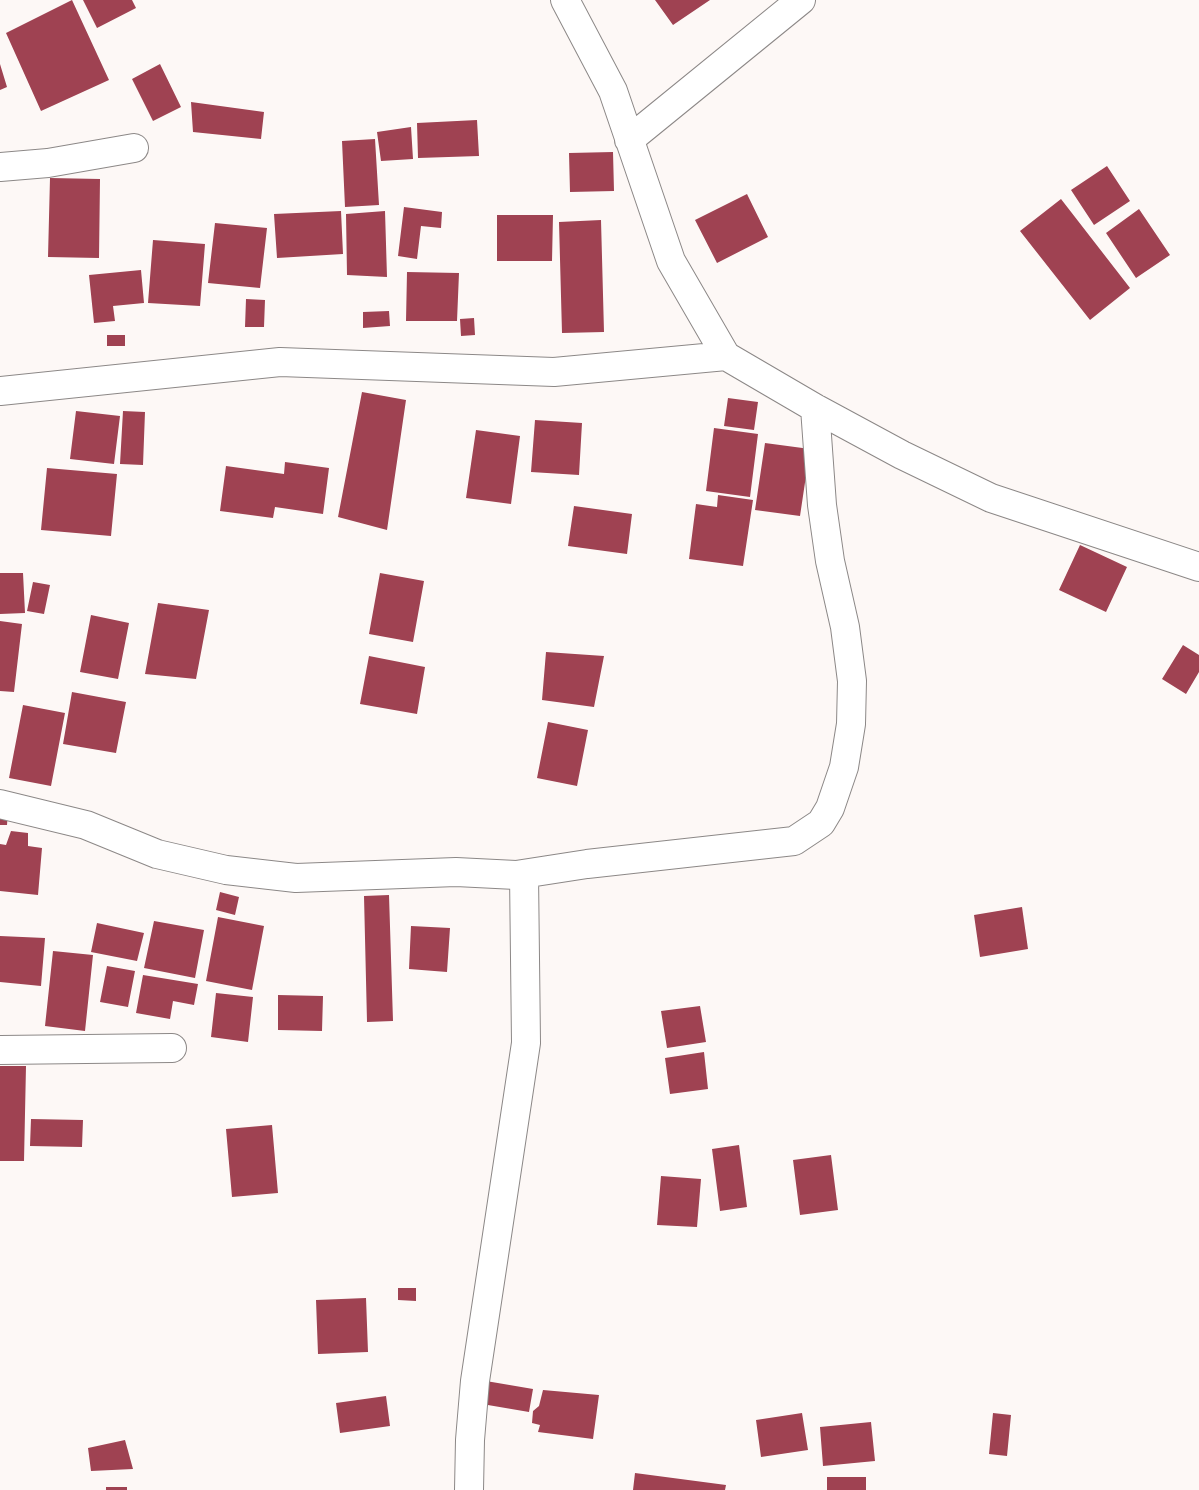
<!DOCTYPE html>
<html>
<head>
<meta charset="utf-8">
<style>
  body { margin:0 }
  canvas { display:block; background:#fdf8f6 }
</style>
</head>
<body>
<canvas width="1199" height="1490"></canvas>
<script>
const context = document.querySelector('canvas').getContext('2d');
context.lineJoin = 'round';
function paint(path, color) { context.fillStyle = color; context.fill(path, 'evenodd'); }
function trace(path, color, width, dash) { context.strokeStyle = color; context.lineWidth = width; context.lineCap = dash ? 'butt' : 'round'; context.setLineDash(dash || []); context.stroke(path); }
const building = new Path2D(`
  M72 0 109 80 41 111 6 33Z
  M83 0H132L136 8 97 28Z
  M655 0H710L673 25Z
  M0 64 7 87 0 90Z
  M160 64 181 107 153 121 132 79Z
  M191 102 264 112 261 139 193 132Z
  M477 120 479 156 418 158 417 123Z
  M411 127 413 159 381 161 377 132Z
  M375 139 379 205 345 207 342 141Z
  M613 152 614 191 570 192 569 153Z
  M1107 166 1130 201 1094 225 1071 190Z
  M50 178 100 179 99 258 48 257Z
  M747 194 768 237 717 263 695 220Z
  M1061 199 1130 288 1090 320 1020 231Z
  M404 207 442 212 441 228 421 226 417 259 398 256Z
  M1139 209 1170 255 1136 278 1106 233Z
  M341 211 343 254 277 258 274 214Z
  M385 211 387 277 347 275 346 214Z
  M497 215H553L552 261H497Z
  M601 220 604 332 562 333 559 222Z
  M215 223 267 228 260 288 208 283Z
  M153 240 205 244 200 306 148 303Z
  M141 270 144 303 113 306 115 321 94 323 89 275Z
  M407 272 459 273 457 321H406Z
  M246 299 265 300 264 327H245Z
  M389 311 390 326 363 328V312Z
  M474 318 475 335 461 336 460 319Z
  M107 335H125V346H107Z
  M362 392 406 400 387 530 338 517Z
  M728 398 758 402 754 430 724 426Z
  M76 411 120 416 114 464 70 459Z
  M123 411 145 412 143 465 120 464Z
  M535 420 582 423 579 475 531 472Z
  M714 428 758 434 750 497 706 491Z
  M476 430 520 436 511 504 466 498Z
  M765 443 810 449 800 516 755 510Z
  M285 462 329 468 323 514 275 507 273 518 220 511 226 466 284 474Z
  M47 468 117 474 111 536 41 530Z
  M718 495 753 500 743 566 689 559 696 504 717 507Z
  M574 506 632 514 627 554 568 546Z
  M1080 545 1127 567 1106 612 1059 590Z
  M0 573H23L25 613 0 614Z
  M380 573 424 581 413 642 369 634Z
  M33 582 50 585 44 614 27 611Z
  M158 603 209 610 196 679 145 674Z
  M91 615 129 623 118 679 80 672Z
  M0 621 22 624 14 692 0 691Z
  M1183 645 1199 655V672L1186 694 1162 679Z
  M546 652 604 656 594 707 542 700Z
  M369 656 425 667 417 714 360 704Z
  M72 692 126 702 116 753 63 744Z
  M23 705 65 713 51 786 9 778Z
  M548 722 588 730 577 786 537 778Z
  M0 811H8L7 825H0Z
  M11 831 28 833V846L42 848 38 895 0 891V844L6 845Z
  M220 892 239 897 235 915 216 910Z
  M389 895 393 1021 367 1022 364 896Z
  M1022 907 1028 949 980 957 974 915Z
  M218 917 264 926 252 990 206 981Z
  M154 921 204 930 195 978 144 968Z
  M97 923 144 933 137 961 91 952Z
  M411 926 450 928 447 972 409 969Z
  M0 936 45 938 41 986 0 982Z
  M53 951 93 955 85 1031 45 1026Z
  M107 966 135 971 128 1007 100 1002Z
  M143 975 198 984 194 1005 173 1001 170 1019 136 1013Z
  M216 993 253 997 248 1042 211 1037Z
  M278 995 323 996 322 1031 278 1030Z
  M700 1006 706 1042 667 1048 661 1011Z
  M704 1052 708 1089 670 1094 665 1058Z
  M0 1066H26L24 1161H0Z
  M31 1119 83 1120 82 1147 30 1146Z
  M272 1125 278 1193 232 1197 226 1129Z
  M739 1145 747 1207 720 1211 712 1149Z
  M831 1155 838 1210 800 1215 793 1160Z
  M661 1176 701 1179 697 1227 657 1225Z
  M398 1288H416V1301L398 1300Z
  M366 1298 368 1352 318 1354 316 1300Z
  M486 1381 533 1389 529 1412 482 1404Z
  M543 1390 599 1395 593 1439 538 1432 540 1425 532 1423 533 1411 539 1406Z
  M386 1396 390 1426 340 1433 336 1403Z
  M802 1413 808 1450 761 1457 756 1420Z
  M993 1413 1011 1415 1007 1456 989 1454Z
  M871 1422 875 1461 823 1466 820 1427Z
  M125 1440 133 1469 91 1471 88 1448Z
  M635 1473 726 1485 725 1490H633Z
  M827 1477H866V1490H827Z
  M106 1487H127V1490H106Z`);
const street = new Path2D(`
  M565 0 613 91 671 261 726 356
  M629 140 801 0
  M0 167 48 163 134 148
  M0 391 280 362 554 372 726 356 815 408 902 455 991 498 1199 567
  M0 804 86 825 157 854 226 870 296 878 456 872 516 875 587 864 794 841 821 823 830 808 844 767 851 724 852 681 845 627 830 561 822 505 815 408
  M0 1050 172 1048
  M469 1490 470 1440 475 1381 526 1043 524 874`);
paint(building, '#9f4252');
trace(street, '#8c8887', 30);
trace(street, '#fff', 28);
</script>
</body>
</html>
